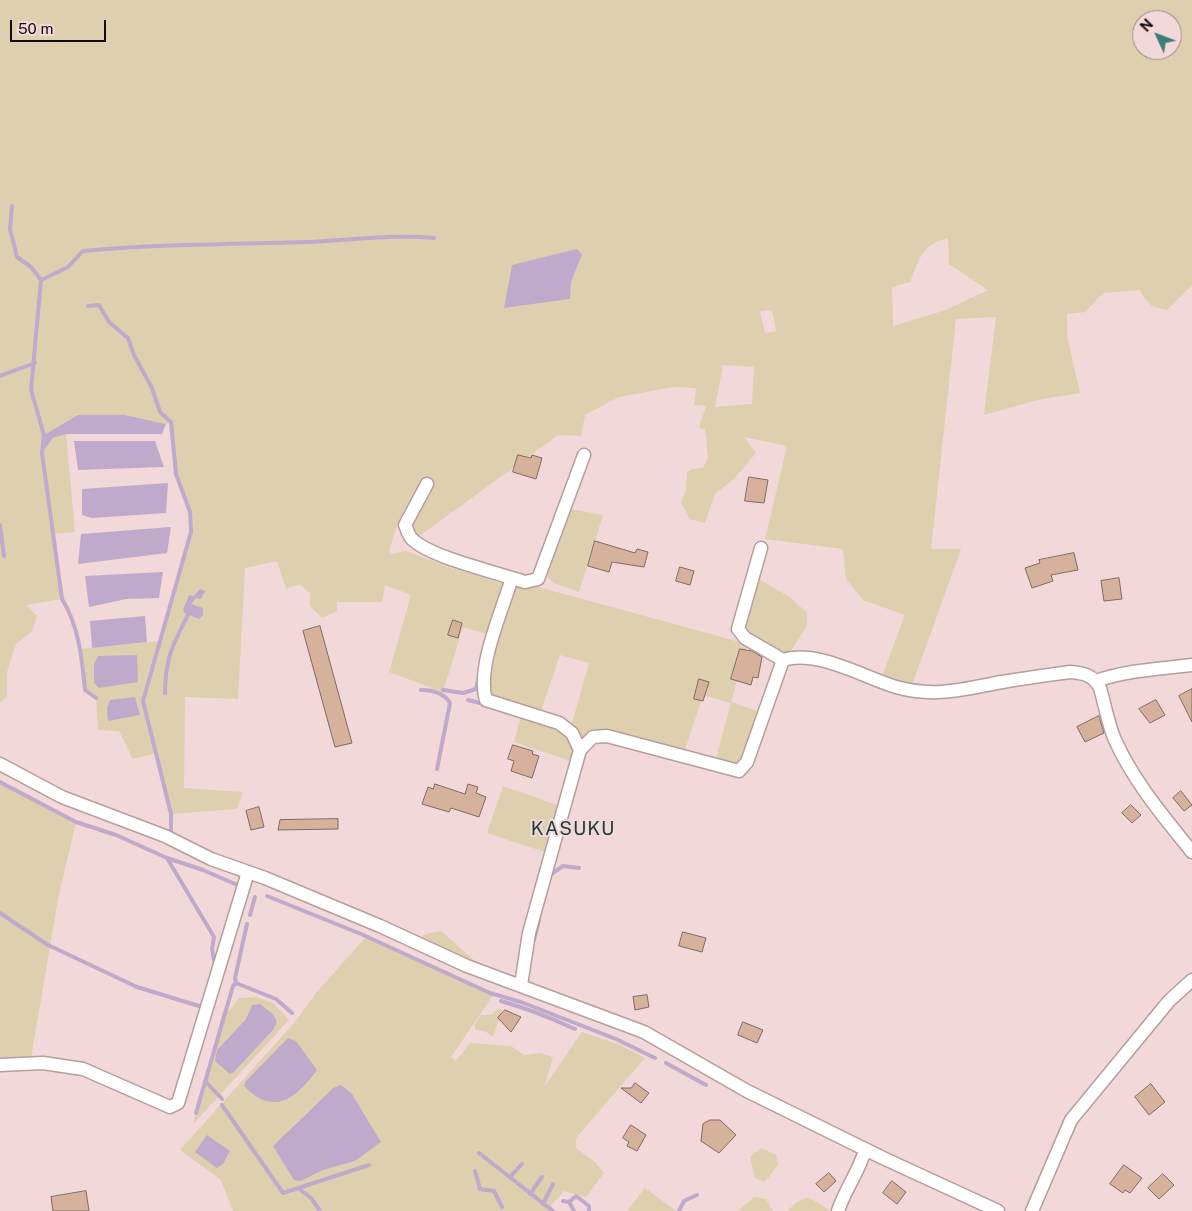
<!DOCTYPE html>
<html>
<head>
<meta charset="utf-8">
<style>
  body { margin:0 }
  #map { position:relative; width:1192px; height:1211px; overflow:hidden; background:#f2d8d8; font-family:"Public Sans",sans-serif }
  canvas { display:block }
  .north { position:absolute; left:1132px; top:10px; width:50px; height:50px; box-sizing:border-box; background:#f2d8d8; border:1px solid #988686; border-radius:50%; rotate:313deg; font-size:14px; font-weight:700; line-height:20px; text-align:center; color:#120a0a }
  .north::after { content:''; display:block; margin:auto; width:18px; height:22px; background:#397f76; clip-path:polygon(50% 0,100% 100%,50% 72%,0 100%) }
  .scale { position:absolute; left:10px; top:20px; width:96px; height:22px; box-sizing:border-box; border:2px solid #120a0a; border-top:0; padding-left:6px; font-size:15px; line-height:18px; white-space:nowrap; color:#120a0a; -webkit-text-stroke:4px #f2d8d8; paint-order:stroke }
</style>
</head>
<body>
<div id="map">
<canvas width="1192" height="1211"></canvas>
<div class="north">N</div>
<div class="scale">50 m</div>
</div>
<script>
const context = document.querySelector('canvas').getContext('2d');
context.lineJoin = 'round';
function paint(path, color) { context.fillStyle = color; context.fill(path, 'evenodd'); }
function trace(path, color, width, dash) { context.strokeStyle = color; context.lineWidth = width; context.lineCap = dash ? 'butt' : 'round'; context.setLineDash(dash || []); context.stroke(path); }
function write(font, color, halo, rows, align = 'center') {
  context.font = font + ' "Public Sans",sans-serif'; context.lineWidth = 4; context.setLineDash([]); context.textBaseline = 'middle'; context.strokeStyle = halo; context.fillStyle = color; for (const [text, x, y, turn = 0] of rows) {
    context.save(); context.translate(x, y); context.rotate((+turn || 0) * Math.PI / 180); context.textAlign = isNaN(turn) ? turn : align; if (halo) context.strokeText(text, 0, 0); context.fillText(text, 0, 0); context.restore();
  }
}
const green = new Path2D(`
  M0 0H1192V285L1167 310C1152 308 1146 303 1140 290L1103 293 1085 312 1067 314V335L1080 393 1037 400 984 415 996 317 956 319 931 549H961L911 688 881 679 905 615 863 600 846 579 843 549 765 539 787 446 744 437 756 453 734 479 715 494 705 523 690 519 681 502 686 491 687 472 692 469 703 468 708 458 705 429 699 428 706 406 694 405 696 388 673 387 619 397 585 415 581 436 558 435 418 537 411 522 433 479C408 489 393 531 389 555L406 551 451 568 505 584 489 635 463 627 443 692 389 672 411 595 385 585 382 602H337V611L322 618 310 606V593L299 584 286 589 277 561 245 568 238 699 185 697 184 788 243 792 237 809 171 814 157 753 133 759 119 731 98 730 96 698 85 690 80 649 160 641 191 532 190 512 176 474 171 422 166 424 125 415 44 434 43 452 53 438 66 434 75 532 53 534 62 599 26 605 37 616 32 631 16 644 7 672V696L0 703ZM1142 20H1172V50H1142ZM948 238 949 264 988 290 946 310 893 326 892 287 910 282C920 258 921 245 948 238ZM582 255 571 282 569 299 504 308ZM772 310 776 331 765 333 760 311ZM723 365 754 367 752 404 715 407ZM94 664 138 681 99 688 94 683Z
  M571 509 603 515 579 592 554 583 547 576Z
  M756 577 790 597 807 613V626L790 652C773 655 756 639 743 628Z
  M522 585 535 586 747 644 731 702 761 712 746 759 735 767 715 762 731 703 703 695 684 753 609 730H593L582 742 572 723 589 663 560 655 541 711 494 696 488 688 489 669 514 587Z
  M521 716C546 723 580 726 571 761L514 742Z
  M0 782 76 822 58 899 29 1070 0 1072Z
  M503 786 560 806 548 853 487 833Z
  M441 931 477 963 490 982 410 945 426 934Z
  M366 937 494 994 451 1057 456 1061 470 1043 511 1046 524 1055 540 1053 553 1057 544 1087 582 1032 620 1045 645 1058 576 1138V1148L596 1163 604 1173 586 1197 564 1191 551 1206 553 1211H233L221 1180 180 1150 295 1022 316 993ZM333 1088 355 1161 323 1170 301 1181 288 1131Z
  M256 997 273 1003 289 1020 193 1124 223 1011H229L239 998ZM260 1004 273 1014V1030L234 1072 217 1050 246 1019 252 1005Z
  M499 1008 502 1010 493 1037 485 1031 476 1030 474 1026 481 1015H491Z
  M761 1148 776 1155 778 1165 765 1182 755 1178 750 1157Z
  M645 1188 676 1211H627Z
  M754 1197 766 1199 773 1211H738Z
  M808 1197 831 1211H787L797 1202Z`);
const water = new Path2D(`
  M577 249 582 255 571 282 570 299 504 308 512 265Z
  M78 415H125L166 424 162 434H66L53 438 42 453 44 435Z
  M74 441H155L164 467 78 470Z
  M168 483 166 513 92 518 82 515V489Z
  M171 527 167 553 78 564 81 534Z
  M163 572 159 598 126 599 89 607 85 576Z
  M200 589 205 591 201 599 196 598 191 604 203 608V615L199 619 185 613 183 610 189 595 194 596Z
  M145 616 147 642 92 648 90 621Z
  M137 655 138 682 99 688 94 683V664L98 656Z
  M135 697 140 715 108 721 107 708 110 700Z
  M260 1004 273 1014 277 1022 273 1030 234 1072 230 1074 215 1061 217 1050 246 1019 252 1005Z
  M288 1038 296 1041 317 1070C295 1100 273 1116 244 1086L246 1081Z
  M341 1085 352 1094 381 1142 355 1161 323 1170 301 1181 294 1180 273 1146 333 1088Z
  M207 1135 230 1151 223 1164 217 1168 195 1152Z`);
const stream = new Path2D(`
  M12 206 10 229 17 257 31 267 41 280 31 390 44 435 42 453 62 599C79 626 82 659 85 690L96 698
  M41 280 68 267 83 251C158 244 233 244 308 242 350 240 392 234 434 238
  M88 306 99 305 109 322 128 338 134 355 152 388 160 412 171 422 176 474 190 512 191 532 143 701 171 814V836
  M0 376 35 363
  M0 525 4 556
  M421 690C432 690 444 693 450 703L437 769
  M443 690 463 693 476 689 478 681
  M165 693C165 659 173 644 188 615
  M468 700 484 704
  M0 782 76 822 116 835 167 858 214 937 212 949 215 966
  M167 858 203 870 242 887
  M550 875 563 866 579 868
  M267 896 361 934 490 993 521 1002 616 1039 655 1058
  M0 913 48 945 137 987 199 1006
  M250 915 255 897
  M534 940 539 920
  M236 983 276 999 292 1013
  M501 1001C526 1008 551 1018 575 1029
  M666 1063 706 1085
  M205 1081 222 1099
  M222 1105 283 1193 369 1165
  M196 1113 233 986 236 983 235 978 247 924
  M479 1153 553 1211
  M475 1171 480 1189 494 1191 502 1207
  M510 1177 522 1164
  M298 1188 311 1198 320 1211
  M530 1194 542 1177
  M563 1201 569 1202 574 1211
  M569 1202 576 1196 589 1206V1211
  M543 1204 553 1184
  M679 1211 684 1201 697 1195`);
const building = new Path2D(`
  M518 455 531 458 532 455 542 458 536 479 513 472Z
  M749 477 768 480 764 503 745 501Z
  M595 541 635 553 637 549 648 552 644 567 612 562 609 572 588 566Z
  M1074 553 1078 570 1051 575 1053 581 1032 588 1025 568 1040 563 1039 560Z
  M680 567 694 571 690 585 676 581Z
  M1119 578 1122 599 1104 601 1101 581Z
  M453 620 462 623 458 638 448 635Z
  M320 626 352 743 335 747 303 631Z
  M740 649 752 651 762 657 758 678 753 677 751 685 731 679Z
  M699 679 709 682 703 701 694 699Z
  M1192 689V722L1179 696Z
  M1156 700 1165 715 1150 723 1139 709Z
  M1099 716 1104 733 1085 742 1077 727Z
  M513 745 533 751 532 754 539 756 532 778 511 771 514 761 508 759Z
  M435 784 465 794 468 784 478 787 476 793 486 797 479 817 451 808 449 812 422 804 428 787 433 789Z
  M1181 791 1192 805 1184 811 1173 798Z
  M1131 805 1141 815 1132 823 1122 813Z
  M259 807 264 827 251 830 246 811Z
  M338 819V829L278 830 280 820Z
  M683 932 706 938 702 952 679 946Z
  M647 995 649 1007 635 1010 633 997Z
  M505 1010 521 1017 511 1032 498 1018Z
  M743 1022 763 1030 757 1043 738 1035Z
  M635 1083 649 1093 641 1103 621 1088H631Z
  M1151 1084 1165 1102 1149 1115 1135 1097Z
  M710 1120H720L736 1135 719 1153 701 1141 703 1124Z
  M631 1125 646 1135 637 1151 627 1146 629 1142 623 1138Z
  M1124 1165 1142 1178 1130 1193 1125 1190 1123 1193 1110 1184Z
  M829 1173 836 1181 824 1192 816 1184Z
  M1163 1174 1174 1185 1159 1199 1148 1188Z
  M892 1181 906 1192 897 1204 883 1193Z
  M86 1191 89 1211H53L51 1197Z`);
const street = new Path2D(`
  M427 484 405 525C407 529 408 535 412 539 429 556 487 570 512 578
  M783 660C817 649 863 677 896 687 935 698 964 689 1002 682 1025 678 1048 675 1070 672 1084 673 1093 675 1100 688 1105 705 1108 724 1115 740 1134 782 1164 817 1192 852
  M1096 681C1128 670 1159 669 1192 665
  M580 750 572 733 559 723 486 700C476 668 502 611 512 578L525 582 538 579 584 455
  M0 764 62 797 165 836 211 859 265 878 380 926 467 966 644 1032 747 1091 883 1158 998 1211
  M521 985 529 933 580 750 593 737 607 736 739 771 747 762 783 660 745 638 738 629 761 548
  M0 1065 43 1063 83 1069 170 1107 178 1103 248 872
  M838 1211C845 1189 859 1172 865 1150
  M1032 1211 1071 1120 1169 1001 1192 980`);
const quarterNames = [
  ["KASUKU",573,829]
];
paint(green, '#decfaf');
paint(water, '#bfaacc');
trace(stream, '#bfaacc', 4);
paint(building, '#d6b19b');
trace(building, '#7e6b61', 1);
trace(street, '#b69e9e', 15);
trace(street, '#fff', 12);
context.letterSpacing = '1px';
write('19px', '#1b3c38', '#f2d8d8', quarterNames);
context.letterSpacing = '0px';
</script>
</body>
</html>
